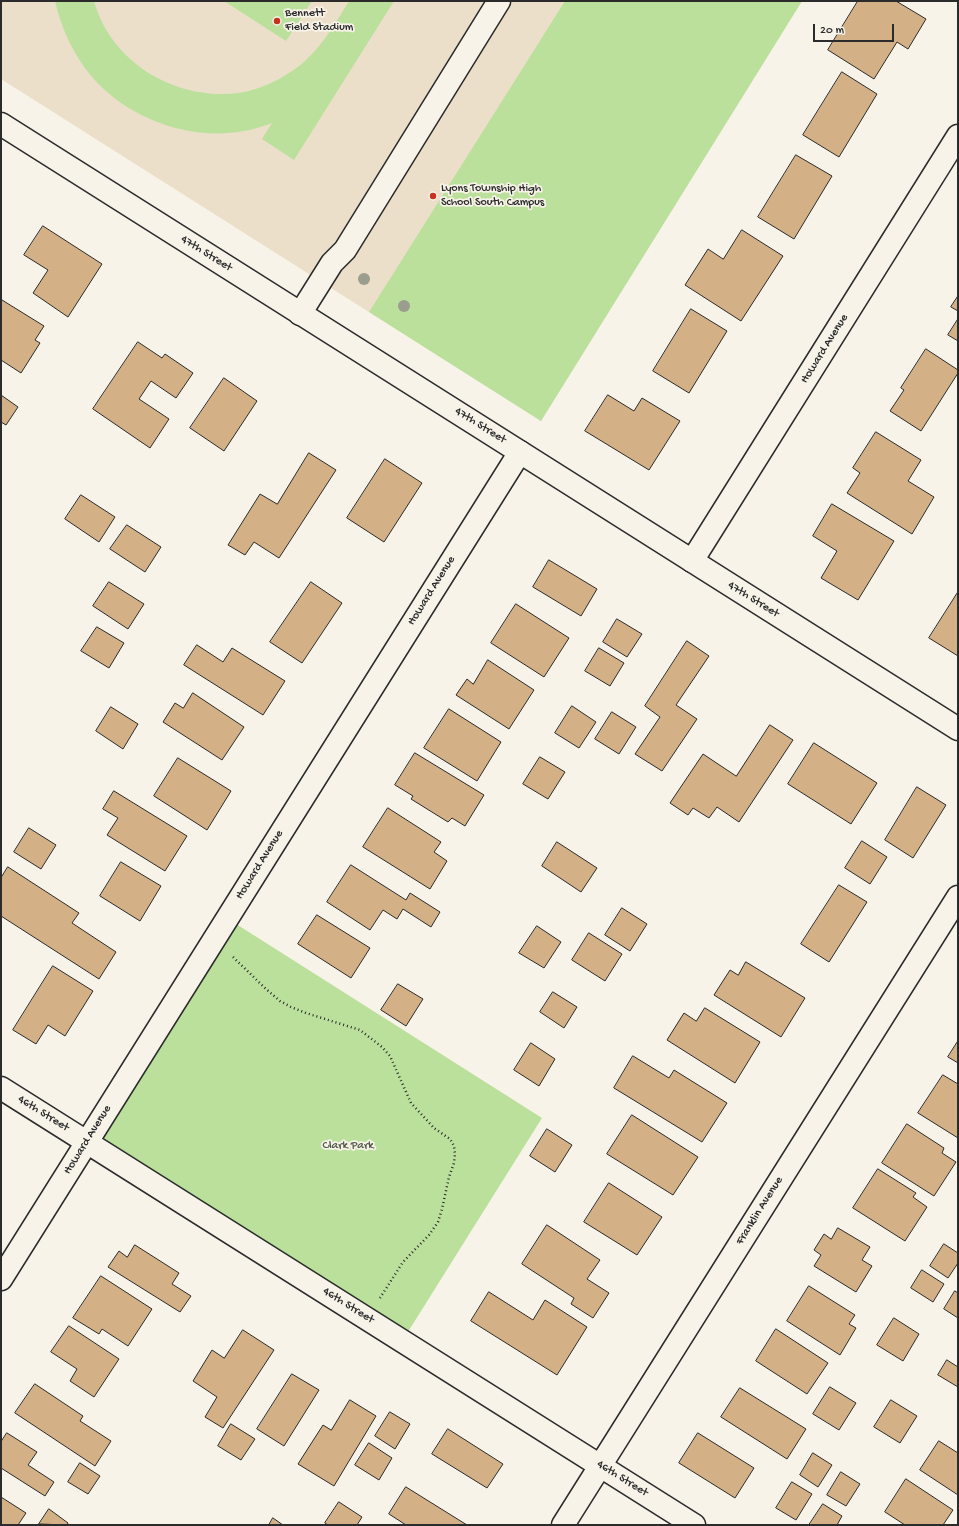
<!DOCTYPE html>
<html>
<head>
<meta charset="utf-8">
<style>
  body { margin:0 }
  #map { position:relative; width:959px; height:1526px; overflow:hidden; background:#f7f3e8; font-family:"Gochi Hand",sans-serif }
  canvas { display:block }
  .frame { position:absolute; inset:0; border:2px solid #2b2b2b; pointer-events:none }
  .scale { position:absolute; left:813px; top:24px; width:81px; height:18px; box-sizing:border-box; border:2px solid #2b2b2b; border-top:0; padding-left:5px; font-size:12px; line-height:14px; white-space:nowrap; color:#2b2b2b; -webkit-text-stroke:3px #f7f3e8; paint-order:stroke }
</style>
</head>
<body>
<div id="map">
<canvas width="959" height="1526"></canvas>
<div class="frame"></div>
<div class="scale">20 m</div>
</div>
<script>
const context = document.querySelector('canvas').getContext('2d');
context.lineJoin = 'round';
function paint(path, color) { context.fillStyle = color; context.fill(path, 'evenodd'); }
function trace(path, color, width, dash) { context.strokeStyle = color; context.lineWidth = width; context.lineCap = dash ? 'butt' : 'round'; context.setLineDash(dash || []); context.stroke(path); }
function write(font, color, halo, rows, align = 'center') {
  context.font = font + ' "Gochi Hand",sans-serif'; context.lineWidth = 3.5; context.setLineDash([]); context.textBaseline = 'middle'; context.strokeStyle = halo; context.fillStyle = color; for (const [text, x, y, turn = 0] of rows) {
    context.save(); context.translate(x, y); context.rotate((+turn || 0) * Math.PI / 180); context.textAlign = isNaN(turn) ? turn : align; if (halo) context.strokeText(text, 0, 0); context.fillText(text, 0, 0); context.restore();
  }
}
const built = new Path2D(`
  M1 1H802L541 421 1 79Z`);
const green = new Path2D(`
  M55 1H94C111 63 176 101 239 93 258 90 276 82 292 71 318 54 333 27 349 1H394L294 160 262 139 272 123C210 148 135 126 92 77 74 56 61 28 55 1Z
  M224 1H312L286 41Z
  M565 1H802L541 421 369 312Z
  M233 922 542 1118 406 1335 97 1139Z`);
const building = new Path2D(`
  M858 1H896L926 19 908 49 897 42 874 79 828 50Z
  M842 72 877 94 839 157 803 135Z
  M796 155 832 176 794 239 758 217Z
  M43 226 102 264 68 317 33 293 48 270 24 255Z
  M742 230 783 256 741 321 685 285 708 249 723 259Z
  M958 296V311L951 307Z
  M2 300 44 326 35 340 40 343 21 373 1 360V302Z
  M691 309 727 331 689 393 653 371Z
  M958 319V341L948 335Z
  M138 342 162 358 165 354 193 373 176 398 151 381 139 399 169 419 150 448 93 409Z
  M926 349 958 370V373L921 431 890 411 904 390 901 388Z
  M224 378 257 401 224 451 190 428Z
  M1 395 18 407 6 425 1 422Z
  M608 395 634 411 642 398 680 421 649 470 585 431Z
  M876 432 921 460 908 481 934 497 912 534 847 493 860 473 853 468Z
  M309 453 336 470 279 558 254 542 245 555 228 545 260 494 277 504Z
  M385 459 422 483 384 542 347 518Z
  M81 495 115 517 99 542 65 519Z
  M832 504 894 541 858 600 821 578 837 551 813 536Z
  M127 525 161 547 145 572 110 549Z
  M549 560 597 589 581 616 533 587Z
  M109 582 144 604 128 629 93 606Z
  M311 582 342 603 302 663 270 642Z
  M958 592V656L929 638Z
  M516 604 569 638 544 677 491 643Z
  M617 619 642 634 627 657 603 642Z
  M97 627 124 643 109 668 81 651Z
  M687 641 709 656 676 705 697 719 662 771 635 754 660 717 645 706Z
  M197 645 223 662 232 648 285 681 263 715 184 665Z
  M599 648 624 663 610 686 585 671Z
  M488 660 534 690 509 729 456 695 467 679 473 684Z
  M193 693 244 727 222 760 163 722 175 703 183 708Z
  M572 706 596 722 579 748 555 733Z
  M111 707 138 724 123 749 96 731Z
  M449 709 501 742 477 781 424 748Z
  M612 712 636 727 619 754 595 739Z
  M770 725 793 740 739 822 717 807 709 818 693 808 688 815 670 803 703 754 736 776Z
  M814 743 877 783 851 824 788 784Z
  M415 753 484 795 465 826 452 818 448 822 411 799 413 796 395 785Z
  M540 757 565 772 548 799 523 784Z
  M178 758 231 791 207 830 154 796Z
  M917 787 946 805 913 858 885 840Z
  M114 791 187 836 165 871 107 835 118 818 103 809Z
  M388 808 441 842 434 852 447 861 430 889 363 847Z
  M29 828 56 845 41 869 14 852Z
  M862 841 887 857 870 884 845 868Z
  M557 842 597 868 581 892 542 866Z
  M121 862 161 886 140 921 100 896Z
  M351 865 406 900 410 893 440 912 431 927 403 909 397 919 383 910 370 930 327 902Z
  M8 867 79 913 72 923 116 952 99 979 1 916V878Z
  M839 885 867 902 829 962 801 944Z
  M622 908 647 924 630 951 605 935Z
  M317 915 370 948 351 978 298 944Z
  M537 926 561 942 544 968 519 953Z
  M589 933 622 954 605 981 572 960Z
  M746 962 805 998 781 1037 714 995 730 970 738 975Z
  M53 966 93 991 65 1036 48 1025 36 1044 13 1030Z
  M398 984 423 999 406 1026 381 1010Z
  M553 992 577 1007 564 1028 540 1012Z
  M705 1008 760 1042 735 1083 667 1040 684 1013 696 1021Z
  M958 1041V1063L948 1057Z
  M531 1043 555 1059 539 1086 514 1070Z
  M633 1056 669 1078 674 1070 727 1103 702 1142 614 1088Z
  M943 1075 958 1084V1138L918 1113Z
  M632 1115 698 1157 673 1195 607 1154Z
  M907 1124 944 1148 942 1153 956 1162 934 1196 882 1163Z
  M547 1129 572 1145 555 1172 530 1156Z
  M878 1169 916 1193 913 1197 927 1207 905 1241 853 1208Z
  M609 1183 662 1217 637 1255 584 1222Z
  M547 1225 600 1260 587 1279 609 1293 593 1318 571 1304 574 1298 522 1264Z
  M838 1228 870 1247 862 1260 872 1266 856 1292 814 1266 821 1255 814 1250 824 1234 831 1239Z
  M944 1244 958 1253V1263L948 1278 930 1266Z
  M135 1245 179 1273 172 1284 191 1296 180 1312 108 1267 119 1251 127 1257Z
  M922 1270 944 1284 933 1302 911 1288Z
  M101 1276 152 1309 128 1346 102 1329 99 1334 73 1318Z
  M809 1286 855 1315 849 1324 856 1328 840 1355 787 1321Z
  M955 1291 958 1293V1318L944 1309Z
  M489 1292 533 1320 545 1300 587 1327 557 1375 471 1321Z
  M894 1318 919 1334 903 1361 877 1345Z
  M69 1326 119 1359 94 1397 70 1381 77 1369 51 1352Z
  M776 1329 828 1363 807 1394 756 1361Z
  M243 1330 274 1350 223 1428 205 1417 217 1397 193 1381 212 1350 224 1358Z
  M947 1360 958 1367V1387L938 1375Z
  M292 1374 319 1390 284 1446 257 1429Z
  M35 1384 83 1416 80 1421 111 1441 95 1466 15 1413Z
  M830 1387 856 1403 839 1430 813 1414Z
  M740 1388 806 1429 787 1459 721 1417Z
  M350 1400 376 1416 334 1486 298 1464 323 1425 331 1430Z
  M891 1400 917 1416 900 1443 874 1427Z
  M390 1412 410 1424 395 1449 375 1436Z
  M231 1424 255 1439 241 1460 218 1446Z
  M448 1429 503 1464 487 1488 432 1454Z
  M7 1433 37 1452 28 1465 54 1482 45 1496 1 1468V1442Z
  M698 1433 754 1468 735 1498 679 1463Z
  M939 1441 958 1453V1495L920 1470Z
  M369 1443 392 1458 379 1480 355 1465Z
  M813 1453 832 1465 818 1487 800 1475Z
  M80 1463 100 1476 88 1494 68 1482Z
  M841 1472 860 1484 846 1506 827 1495Z
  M906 1479 953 1510 943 1525H905L885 1512Z
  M792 1482 812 1494 796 1520 776 1508Z
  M406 1487 467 1525H406L389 1514Z
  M1 1497 26 1513 18 1525H1Z
  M339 1502 362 1517 357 1525H328L325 1523Z
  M823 1504 842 1516 837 1525H809Z
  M49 1509 68 1523 67 1525 39 1524Z
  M273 1518 283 1525H269Z`);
const path = new Path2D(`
  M233 957 266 989 280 1001 291 1007 306 1013 360 1030 382 1047 390 1056 411 1103 434 1128 450 1139 454 1146 455 1154 454 1163 449 1177 442 1209 438 1222 429 1235 403 1262 380 1298`);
const minor = new Path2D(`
  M300 314 332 263 345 250 499 1
  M692 561 958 136
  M1 1088 694 1525
  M1 1279 520 452
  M563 1525 958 897`);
const major = new Path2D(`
  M1 124 958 729`);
const trees = [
  [364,279],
  [404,306]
];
const markers = [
  [277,21,4,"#c8321e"],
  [433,196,4,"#c8321e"]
];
const poiNames = [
  ["Bennett",285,14],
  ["Field Stadium",285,28],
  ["Lyons Township High",441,189],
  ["School South Campus",441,203]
];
const streetNames = [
  ["47th Street",206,254,32],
  ["Howard Avenue",825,349,-58],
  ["47th Street",480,426,32],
  ["Howard Avenue",432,591,-58],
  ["47th Street",753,600,32],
  ["Howard Avenue",260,865,-58],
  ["46th Street",43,1114,32],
  ["Howard Avenue",88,1140,-58],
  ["Franklin Avenue",760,1211,-58],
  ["46th Street",348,1306,32],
  ["46th Street",622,1479,32]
];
const parkNames = [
  ["Clark Park",348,1146]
];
paint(built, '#ecdfca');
paint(green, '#bae09b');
paint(building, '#d3b085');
trace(building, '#2b2b2b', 1);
trace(minor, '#2b2b2b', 25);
trace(major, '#2b2b2b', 25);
trace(path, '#2b2b2b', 2.5, [1, 3]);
trace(minor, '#f7f3e8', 22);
trace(major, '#f7f3e8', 22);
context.fillStyle = '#9b9e8f';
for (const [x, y] of trees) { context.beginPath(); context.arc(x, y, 6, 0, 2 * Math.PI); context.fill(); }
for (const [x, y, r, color] of markers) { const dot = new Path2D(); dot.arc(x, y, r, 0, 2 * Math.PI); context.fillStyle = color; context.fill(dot); trace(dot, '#f7f3e8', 1.5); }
write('12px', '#2b2b2b', '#f7f3e8', poiNames, 'left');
write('12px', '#2b2b2b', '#f7f3e8', streetNames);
write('12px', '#4f5847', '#f7f3e8', parkNames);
</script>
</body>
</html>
